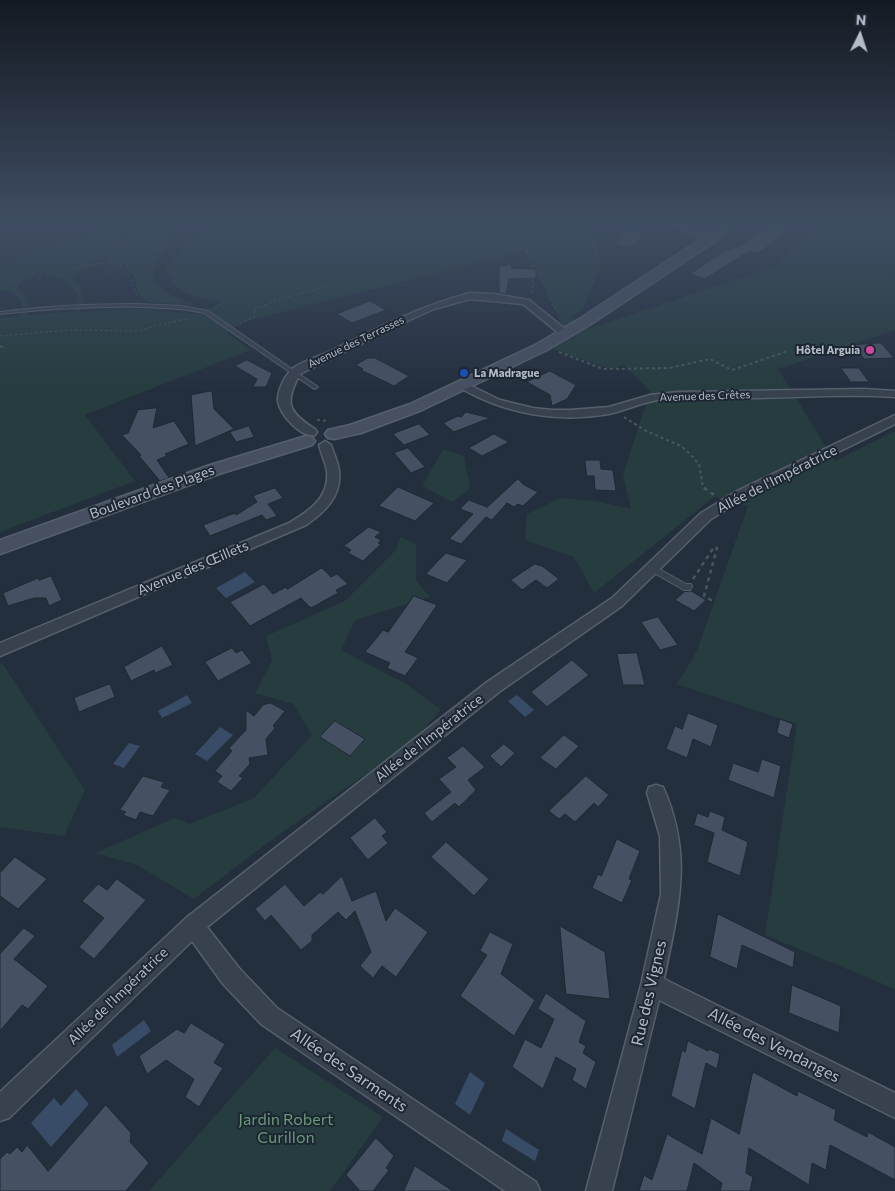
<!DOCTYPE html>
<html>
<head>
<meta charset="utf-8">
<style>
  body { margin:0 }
  #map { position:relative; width:895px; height:1191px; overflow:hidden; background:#242f3e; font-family:Commissioner,sans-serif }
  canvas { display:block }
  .north { position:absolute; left:835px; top:10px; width:50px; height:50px; -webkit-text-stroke:4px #1d2633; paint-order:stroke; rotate:4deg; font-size:14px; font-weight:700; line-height:20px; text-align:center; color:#b4bcc9 }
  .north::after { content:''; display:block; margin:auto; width:18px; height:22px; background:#b4bcc9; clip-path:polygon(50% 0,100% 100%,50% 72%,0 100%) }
</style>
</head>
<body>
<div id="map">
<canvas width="895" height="1191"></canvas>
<div class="north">N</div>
</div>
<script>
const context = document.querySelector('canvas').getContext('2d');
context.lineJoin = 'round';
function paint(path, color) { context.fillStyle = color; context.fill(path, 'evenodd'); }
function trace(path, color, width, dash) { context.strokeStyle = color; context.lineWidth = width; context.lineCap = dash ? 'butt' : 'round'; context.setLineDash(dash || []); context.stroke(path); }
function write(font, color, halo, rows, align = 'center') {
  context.font = font + ' Commissioner,sans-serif'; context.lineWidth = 4; context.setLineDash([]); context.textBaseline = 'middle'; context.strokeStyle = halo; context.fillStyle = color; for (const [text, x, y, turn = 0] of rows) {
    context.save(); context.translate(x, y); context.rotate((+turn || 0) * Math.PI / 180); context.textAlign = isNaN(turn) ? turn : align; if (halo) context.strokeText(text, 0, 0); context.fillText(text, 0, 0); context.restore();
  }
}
const green = new Path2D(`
  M103 225H133L99 261 61 270 43 271 53 247 58 243Z
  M136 225H187C176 238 140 261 123 265 117 266 110 262 104 261Z
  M201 225H594L597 231 600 267 583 310 569 316 588 329 777 266 817 225H895V330L778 369 835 461 895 431V989L765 935 797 724 677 684 697 651 748 506 714 497 594 593 574 557 525 540 527 514 561 498 596 501 631 509 623 475 650 391 624 365 609 369 553 349 566 339C560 312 538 278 524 251L246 321 227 332 250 350 85 415 135 481 0 532V318L21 316 22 312H28V315L72 312 74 309 81 308 80 312 140 309 200 314 220 303C196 295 171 296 166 267Z
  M167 243 168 245C164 253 157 260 154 269 146 288 183 300 196 305L149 302 139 296 134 276 123 266Z
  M49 246 41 271 0 286V266Z
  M88 264H96L95 266 83 269 71 277C81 285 83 290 83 303H76L77 293 64 279 44 274Z
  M37 273 39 275 23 280 18 284V289L29 300 28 307H23C20 295 11 292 0 290V287Z
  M443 449 464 456 470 489 452 502 422 486Z
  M401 537 416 544V581L430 597 355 620 341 650 408 685 441 710 413 741 270 841 194 899 137 865 95 853 175 818 189 824 254 798 312 735 293 704 255 693 272 661 266 636 345 601 396 550Z
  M2 663 85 790 64 836 0 827V664Z
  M275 1048 383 1117 330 1191H149Z`);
const water = new Path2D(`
  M245 572 255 582 226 598 216 588Z
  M187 695 192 703 162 718 158 711Z
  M517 695 534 710 525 717 508 701Z
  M220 727 233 735 207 761 195 754Z
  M129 743 140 746 124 768 113 764Z
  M144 1020 151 1031 117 1057 112 1045Z
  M470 1072 485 1083 470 1115 455 1104Z
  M76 1089 89 1104 51 1147 31 1123 54 1098 61 1106Z
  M506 1129 539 1150 535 1161 502 1141Z`);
const building = new Path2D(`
  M765 225H796L761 251 754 253 749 251 705 279 690 274 724 251 741 246Z
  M623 228 640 230V240L628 248 614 243 623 237Z
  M512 264 511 268 536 269V278L509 279 506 294 499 293V267Z
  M370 301 386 310 352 323 337 314Z
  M881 343 894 358 864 359 854 345Z
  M368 358H375L409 376 394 386 361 370 363 369 356 365Z
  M247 360 272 373 266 387H253L257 379 235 366Z
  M841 368H859L869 382H851Z
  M550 371 576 385 567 399 552 406 550 395 527 382Z
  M212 391 214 409 234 429 195 446 191 395Z
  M157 408 153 428 174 421 189 444 165 454 167 456 157 460 169 478 160 481 139 456 141 455 122 435 128 433 138 410Z
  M466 412 490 418 454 432 443 423 458 416 461 417Z
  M419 424 430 435 404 445 393 434Z
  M249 426 254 437 236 442 230 432Z
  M494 434 509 442 482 456 469 448Z
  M408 448 425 467 411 473 394 453Z
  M585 460H600L601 469 613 470 616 491 595 490 594 476H587Z
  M518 479 524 485 538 492 523 506 518 504 514 507 507 503 492 520 486 517 461 544 449 539 473 514 460 509 469 500 487 507Z
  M398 487 434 503 415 521 379 506Z
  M275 488 283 498 268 504 277 516 266 520 262 515 210 536 203 525 235 513 236 515 257 502 253 496Z
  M369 527 381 532 375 537 381 540 378 543 381 544 363 561 348 553 351 550 344 546Z
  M446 553 467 560 447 583 426 574Z
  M535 564 542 566 559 579 547 588 536 580 522 590 511 580Z
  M322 568 331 577 337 574 348 584 336 590 338 593 311 608 301 598 250 626 230 602 264 584 273 594 286 587 287 589Z
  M51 576 62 600 49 606 46 598H34L8 606 3 593 38 578 39 580Z
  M691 591 706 600 694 611 675 600 684 592Z
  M414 596 437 605 405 652 418 658 405 676 387 668 390 663 365 652 383 630 388 632Z
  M658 617 678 645 660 650 641 622Z
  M162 646 173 665 155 673 154 670 131 681 124 667Z
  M232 648 236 653 242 650 252 663 218 681 205 662Z
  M637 653 645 685H623L617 654Z
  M572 660 589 675 547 707 531 692Z
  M110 684 115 697 79 712 74 698Z
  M271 703 285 711 273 726 275 728 266 739 268 755 249 758 250 764 239 776 243 778 231 791 217 782 222 776 215 771 232 751 229 748 246 730V710L254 716 263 705Z
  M688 713 718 725 711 747 693 739 687 758 666 749 675 726 682 729Z
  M780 719 793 724 789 738 777 733Z
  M335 721 365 739 350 756 320 737Z
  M564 735 579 746 556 769 540 758Z
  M504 744 515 753 501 767 490 756Z
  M463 746 485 767 468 780 476 790 459 807 455 803 432 822 424 813 451 792 439 779 456 767 447 758Z
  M762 759 781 766 774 798 728 780 733 763 758 772Z
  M143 776 164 782 161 787 170 790 153 816 140 812 136 820 123 815 126 812 120 810Z
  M586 776 609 795 598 807 594 803 575 822 565 814 559 819 549 811Z
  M710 811 725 817 722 830 748 842 740 876 707 862 714 833 694 825 697 813 708 817Z
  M375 818 387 832 382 836 388 843 368 860 350 838Z
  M617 839 640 851 629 879 632 880 622 903 592 888 598 874 601 876Z
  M446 842 489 879 474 896 431 857Z
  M15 857 47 879 18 909 0 896V873Z
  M342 876 352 901 376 891 386 921 395 908 428 932 396 977 382 966 373 978 360 966 371 952 355 911 346 920 338 912 312 935V941L301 950 271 915 265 921 255 909 285 884 304 906 320 892 323 894Z
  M117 879 146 900 94 959 79 947 104 918 82 901 98 884 107 890Z
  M718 914 795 952 793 968 742 945 737 969 710 957Z
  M560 926 605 952 610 999 566 994Z
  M24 928 35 936 14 959 48 986 28 1009 22 1005 0 1031V954Z
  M490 932 513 944 501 974 535 1000 514 1036 460 996 487 955 480 951Z
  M792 985 841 1006 839 1033 789 1013Z
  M546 993 586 1021 579 1042 586 1046 583 1053 596 1062 586 1089 572 1080 576 1069 556 1057 543 1089 512 1067 525 1039 541 1048 554 1019 538 1009Z
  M191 1023 225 1044 214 1063 223 1068 199 1107 185 1097 194 1079 166 1060 147 1074 139 1056 177 1029 184 1033Z
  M688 1041 708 1051 709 1049 720 1054 717 1069 706 1063 695 1109 671 1096 682 1050 685 1052Z
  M753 1072 797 1096 798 1091 836 1110 834 1120 867 1137 868 1132 895 1147V1180L830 1145 826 1170 812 1163 809 1185 749 1148 746 1173 753 1177 750 1191H720L722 1183 694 1163 687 1191H639L644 1175 652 1180 667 1134 702 1154 711 1118 739 1134Z
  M106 1105 131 1133 130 1142 149 1163 126 1191H0V1159L7 1152 10 1154 17 1147 22 1152 27 1145 48 1171Z
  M376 1138 394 1156 386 1168 389 1170 373 1191H360L346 1175Z
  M415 1166 453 1191H404Z`);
const pathFar2 = new Path2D(`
  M527 251 533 273 532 295
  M0 265 100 225
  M98 269 100 262 134 225
  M106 272 161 247 188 225
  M39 279 53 243
  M0 286C11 284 19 278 29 274 40 270 52 273 63 270 101 263 123 250 137 296
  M550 298 556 311
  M215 308 222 303
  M240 324 255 316 254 309 283 298 331 285
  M0 336 68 330 137 331 189 318`);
const pathFar1 = new Path2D(`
  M0 346 4 348
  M559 352 603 369 669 368 710 359 732 370 788 351
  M624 417 646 431 681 446 689 453 699 464 703 487 706 489
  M317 420 329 421`);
const path = new Path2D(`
  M704 488 716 496
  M693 579 714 547 717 548 704 596 711 600 710 602`);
const lane = new Path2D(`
  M137 304 182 306 208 311 318 387 315 389 313 388 204 313C184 308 163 308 143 307 95 306 47 309 0 314V312C46 306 91 304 137 304Z
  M652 565 686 584H691L692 586 690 590H684L649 570 648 568Z`);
const street = new Path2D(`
  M673 225H684L712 240 705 242Z
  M470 293 494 294 529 300 570 333 565 336 561 335 523 304 470 299 434 309 414 318 300 374C284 403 288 412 315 429L317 432 315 435C301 438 280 415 278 401 277 392 284 377 291 370 298 363 319 356 329 352 375 329 420 306 470 293Z
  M463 382 500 400 533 408 552 410H571L609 407 650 395 677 392 864 389 895 391V397C849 394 804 397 759 398 727 398 695 396 664 399 645 401 627 410 609 414 557 423 504 414 459 387L457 385Z
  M895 415V424L747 497 711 519 622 606 499 692 207 927 239 968 277 1008 536 1182 540 1191H505L261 1024 223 984 192 941 9 1118 0 1121V1092L186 918 487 682 612 598 701 513 737 491Z
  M325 441 331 445C334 454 338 462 339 471 342 496 325 512 306 525L0 656V643L289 523C309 511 329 498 327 472 326 463 321 454 319 445Z
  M656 785 663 787C694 856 678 909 664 979L895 1093V1118L659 1000 612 1191H586L641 985 661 894 660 836 647 793 649 787Z`);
const secondary = new Path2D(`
  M722 225H735L723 236 591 324 547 350 422 410 361 433 334 439 328 438 325 434 328 430 350 425 410 404 537 344 581 318Z
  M306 436 312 437 315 441 312 445 222 473 0 554V540L210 465Z`);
const markers = [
  [870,350,5,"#d1479c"],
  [464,373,5,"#1a4fb4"]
];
const farStreetnames = [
  ["Avenue des Terrasses",356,342,-26],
  ["Avenue des Crêtes",705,396,-2]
];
const farPoinames = [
  ["Hôtel Arguia",860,350],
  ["La Madrague",474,373,"left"]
];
const streetNames = [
  ["Allée de l'Impératrice",777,479,-27],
  ["Boulevard des Plages",152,492,-20],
  ["Avenue des Œillets",193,568,-23],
  ["Allée de l'Impératrice",429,738,-38],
  ["Allée de l'Impératrice",118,996,-44]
];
const nearStreetnames = [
  ["Rue des Vignes",649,993,-77],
  ["Allée des Vendanges",774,1045,27],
  ["Allée des Sarments",349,1070,34]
];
const nearParknames = [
  ["Jardin Robert",286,1120],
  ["Curillon",286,1138]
];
paint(green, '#263c3f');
paint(water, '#394c67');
paint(building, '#455162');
trace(building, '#1f2835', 1);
trace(lane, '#565f6c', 2);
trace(street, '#565f6c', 3);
trace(secondary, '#565f6c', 3);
trace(pathFar2, '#44595c', 1, [2.5, 2.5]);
trace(pathFar1, '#44595c', 2, [3, 3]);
trace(path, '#44595c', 2.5, [4, 4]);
paint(lane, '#38414e');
paint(street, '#38414e');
paint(secondary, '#465061');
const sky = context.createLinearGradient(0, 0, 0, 392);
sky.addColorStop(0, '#141a22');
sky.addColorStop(0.57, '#3f4d63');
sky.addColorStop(1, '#3f4d6300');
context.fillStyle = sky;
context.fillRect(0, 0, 895, 392);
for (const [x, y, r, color] of markers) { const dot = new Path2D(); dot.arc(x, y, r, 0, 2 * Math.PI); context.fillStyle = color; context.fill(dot); trace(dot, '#1d2633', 2); }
write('11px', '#b4bcc9', '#1d2633', farStreetnames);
write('bold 11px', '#b4bcc9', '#1d2633', farPoinames, 'right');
write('14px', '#b4bcc9', '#1d2633', streetNames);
write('16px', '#b4bcc9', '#1d2633', nearStreetnames);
write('16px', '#6b9a76', '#1d2633', nearParknames);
</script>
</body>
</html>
